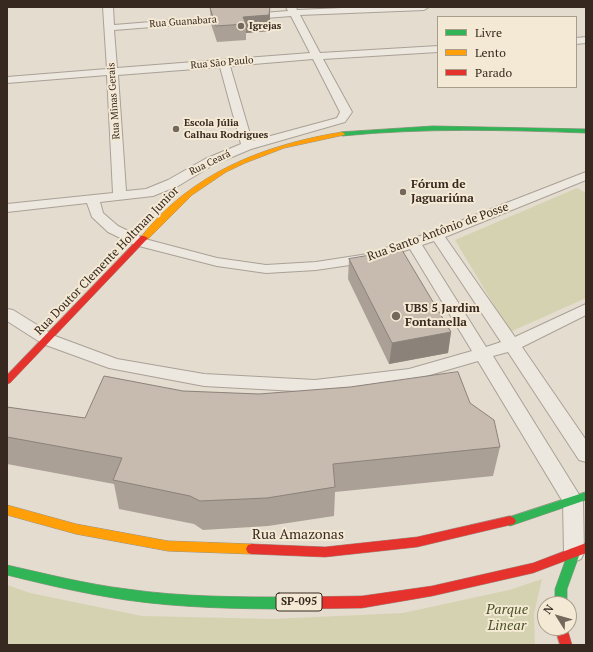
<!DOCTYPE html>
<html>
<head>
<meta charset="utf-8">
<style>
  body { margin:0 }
  #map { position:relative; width:593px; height:652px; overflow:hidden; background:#e4dcce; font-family:"PT Serif",serif }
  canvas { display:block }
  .frame { position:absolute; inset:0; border:8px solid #37291f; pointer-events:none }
  .legend { position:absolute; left:437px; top:16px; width:140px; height:72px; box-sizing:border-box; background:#f4e9d4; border:1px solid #a89c8c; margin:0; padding:5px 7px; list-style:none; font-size:12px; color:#37291f }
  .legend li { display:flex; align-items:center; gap:8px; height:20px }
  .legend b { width:20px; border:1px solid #a89c8c }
  .north { position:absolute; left:537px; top:596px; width:40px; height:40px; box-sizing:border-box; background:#f4e9d4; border:1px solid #a89c8c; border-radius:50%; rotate:307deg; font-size:11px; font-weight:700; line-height:16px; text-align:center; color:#37291f }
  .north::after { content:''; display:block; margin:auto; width:14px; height:18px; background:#74685c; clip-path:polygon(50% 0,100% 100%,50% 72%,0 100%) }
</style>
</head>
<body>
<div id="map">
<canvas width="593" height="652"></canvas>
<div class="frame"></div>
<ul class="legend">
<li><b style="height:5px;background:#30b455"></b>Livre</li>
<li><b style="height:5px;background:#ff9f0a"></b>Lento</li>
<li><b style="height:5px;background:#e5322d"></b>Parado</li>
</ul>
<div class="north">N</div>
</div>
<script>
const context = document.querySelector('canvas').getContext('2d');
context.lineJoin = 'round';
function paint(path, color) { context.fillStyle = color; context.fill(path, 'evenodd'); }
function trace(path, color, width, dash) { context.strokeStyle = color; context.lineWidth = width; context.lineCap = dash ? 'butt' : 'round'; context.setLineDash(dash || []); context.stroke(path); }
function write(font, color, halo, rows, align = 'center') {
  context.font = font + ' "PT Serif",serif'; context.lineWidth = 4; context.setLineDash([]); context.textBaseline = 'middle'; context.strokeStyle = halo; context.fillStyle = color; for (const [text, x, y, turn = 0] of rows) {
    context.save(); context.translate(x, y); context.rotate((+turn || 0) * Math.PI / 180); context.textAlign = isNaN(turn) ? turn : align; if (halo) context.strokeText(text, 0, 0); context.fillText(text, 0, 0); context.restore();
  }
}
const green = new Path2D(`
  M577 188 586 193V298L510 332 455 240Z
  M542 579 534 614 535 645H7V585L30 593 142 616 273 619 403 613 509 590Z`);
const street = new Path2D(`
  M103 7H113L114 25 288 11 286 7H296L297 10 365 7H429L424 10 300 15 320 53 438 46V52L323 59 352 112 345 122 251 149 213 165 178 186 153 196 100 202 103 213 118 226 145 239 217 258 266 265 316 262 368 254 432 232 586 172V180L445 237 515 337 586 304V315L522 347 586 440V462L579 460 508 352 493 356 583 501 584 553 581 559 574 562 567 559 564 553 563 502 478 361 409 381 315 392 204 386 109 368 43 344 7 321V309L13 310 55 336 117 359 204 374 315 380 409 369 472 351 410 249 370 262 316 270 266 273 217 266 135 245 108 232 92 217 87 203 7 212V204L113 193 107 75 7 83V77L107 69ZM291 16 310 53 117 68 114 30ZM313 59 340 112 337 118 252 141 230 66ZM220 67 241 144 205 159 168 180 146 189 126 191 118 75ZM434 241 501 342 486 347 422 245Z
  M586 37V43L576 44V38Z`);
const fast = new Path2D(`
  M433 126 586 129V133C504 130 423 128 342 136L339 134 342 132Z
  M586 492V500L510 526 506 524 504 521 506 518Z
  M574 548 578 549 580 553 567 589V604H555V589L568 553 570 549Z
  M7 565C47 574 86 584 127 589 182 597 238 597 294 597L298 599 300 603 298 607 294 609C238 609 182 608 126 600 86 594 47 585 7 575Z`);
const slow = new Path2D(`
  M342 132 345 134 344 135 284 148 245 163 226 172 192 195 147 240H144L140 238C191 173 263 145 342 132Z
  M7 505 76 524 168 541 252 544 256 545 258 549 256 553 252 554 168 551 76 534 7 515Z`);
const jam = new Path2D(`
  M141 236H144L148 238 10 383 7 384V375Z
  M510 516 514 518 516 521 514 524 417 547 325 557 252 554 248 553 246 549 248 545 252 544 325 547 417 537Z
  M586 543V553L533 573 432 596 362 608 294 609 290 607 288 603 290 599 294 597 362 596 432 586 533 563Z
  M555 628H567L572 645H560Z`);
const wall = new Path2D(`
  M222 7H270V19L269 31 246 33V40L217 42 211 24 210 8Z
  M349 259 451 332 448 353 389 364 348 279Z
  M183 391 470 403 500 447 493 476 335 492 334 516 268 526 203 530 194 524 119 509 114 484 7 464V407L85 418Z`);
const shadedWall = new Path2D(`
  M270 7V19L269 31 246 33V24L243 17Z
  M451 332 448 353 389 364 392 343Z`);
const building = new Path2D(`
  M222 7H270L269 15 243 17 246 24 216 26 210 8Z
  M402 250 451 332 392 343 349 259Z
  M458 372 470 403 494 420 500 447 333 464 335 487 267 498 200 501 190 496 113 480 122 458 7 437V407L85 418 104 376 183 391 259 394 350 387Z`);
const markers = [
  [241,26,4,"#74685c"],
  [176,129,4,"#74685c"],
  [403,192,4,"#74685c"],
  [396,316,5,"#74685c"]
];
const farStreetnames = [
  ["Rua Guanabara",183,22,-4],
  ["Rua São Paulo",222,63,-5],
  ["Rua Minas Gerais",114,101,-94],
  ["Rua Ceará",210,163,-26]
];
const farPoinames = [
  ["Igrejas",249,26],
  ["Escola Júlia",184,123],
  ["Calhau Rodrigues",184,135]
];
const shields = [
  [299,602,46]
];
const shieldNames = [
  ["SP-095",299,602]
];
const poiNames = [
  ["Fórum de",411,185],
  ["Jaguariúna",411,199],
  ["UBS 5 Jardim",405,309],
  ["Fontanella",405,323]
];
const streetNames = [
  ["Rua Santo Antônio de Posse",438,232,-20],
  ["Rua Doutor Clemente Holtman Junior",107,261,-46]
];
const nearStreetnames = [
  ["Rua Amazonas",298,535]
];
const nearParknames = [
  ["Parque",507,610],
  ["Linear",507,626]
];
paint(green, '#d5d2b1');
trace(street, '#a9a197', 2);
trace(fast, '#999187', 1);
trace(slow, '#999187', 1);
trace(jam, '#999187', 1);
paint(street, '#ece7df');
paint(fast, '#30b455');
paint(slow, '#ff9f0a');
paint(jam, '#e5322d');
paint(wall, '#aba096');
paint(shadedWall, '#8b827a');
paint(building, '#c7baaf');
trace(building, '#8b827a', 1);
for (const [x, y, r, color] of markers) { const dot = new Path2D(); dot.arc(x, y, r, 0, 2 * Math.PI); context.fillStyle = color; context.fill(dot); trace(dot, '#f4e9d4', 1.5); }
write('10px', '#37291f', '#f4e9d4', farStreetnames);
write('bold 10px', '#37291f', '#f4e9d4', farPoinames, 'left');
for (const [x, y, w] of shields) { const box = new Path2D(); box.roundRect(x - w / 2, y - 9, w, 18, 3); context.fillStyle = '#f4e9d4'; context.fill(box); trace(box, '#37291f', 1); }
write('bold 11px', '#37291f', null, shieldNames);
write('bold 12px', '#37291f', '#f4e9d4', poiNames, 'left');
write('12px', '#37291f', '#f4e9d4', streetNames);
write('14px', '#37291f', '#f4e9d4', nearStreetnames);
write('italic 14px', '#4b5326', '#f4e9d4', nearParknames);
</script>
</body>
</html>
